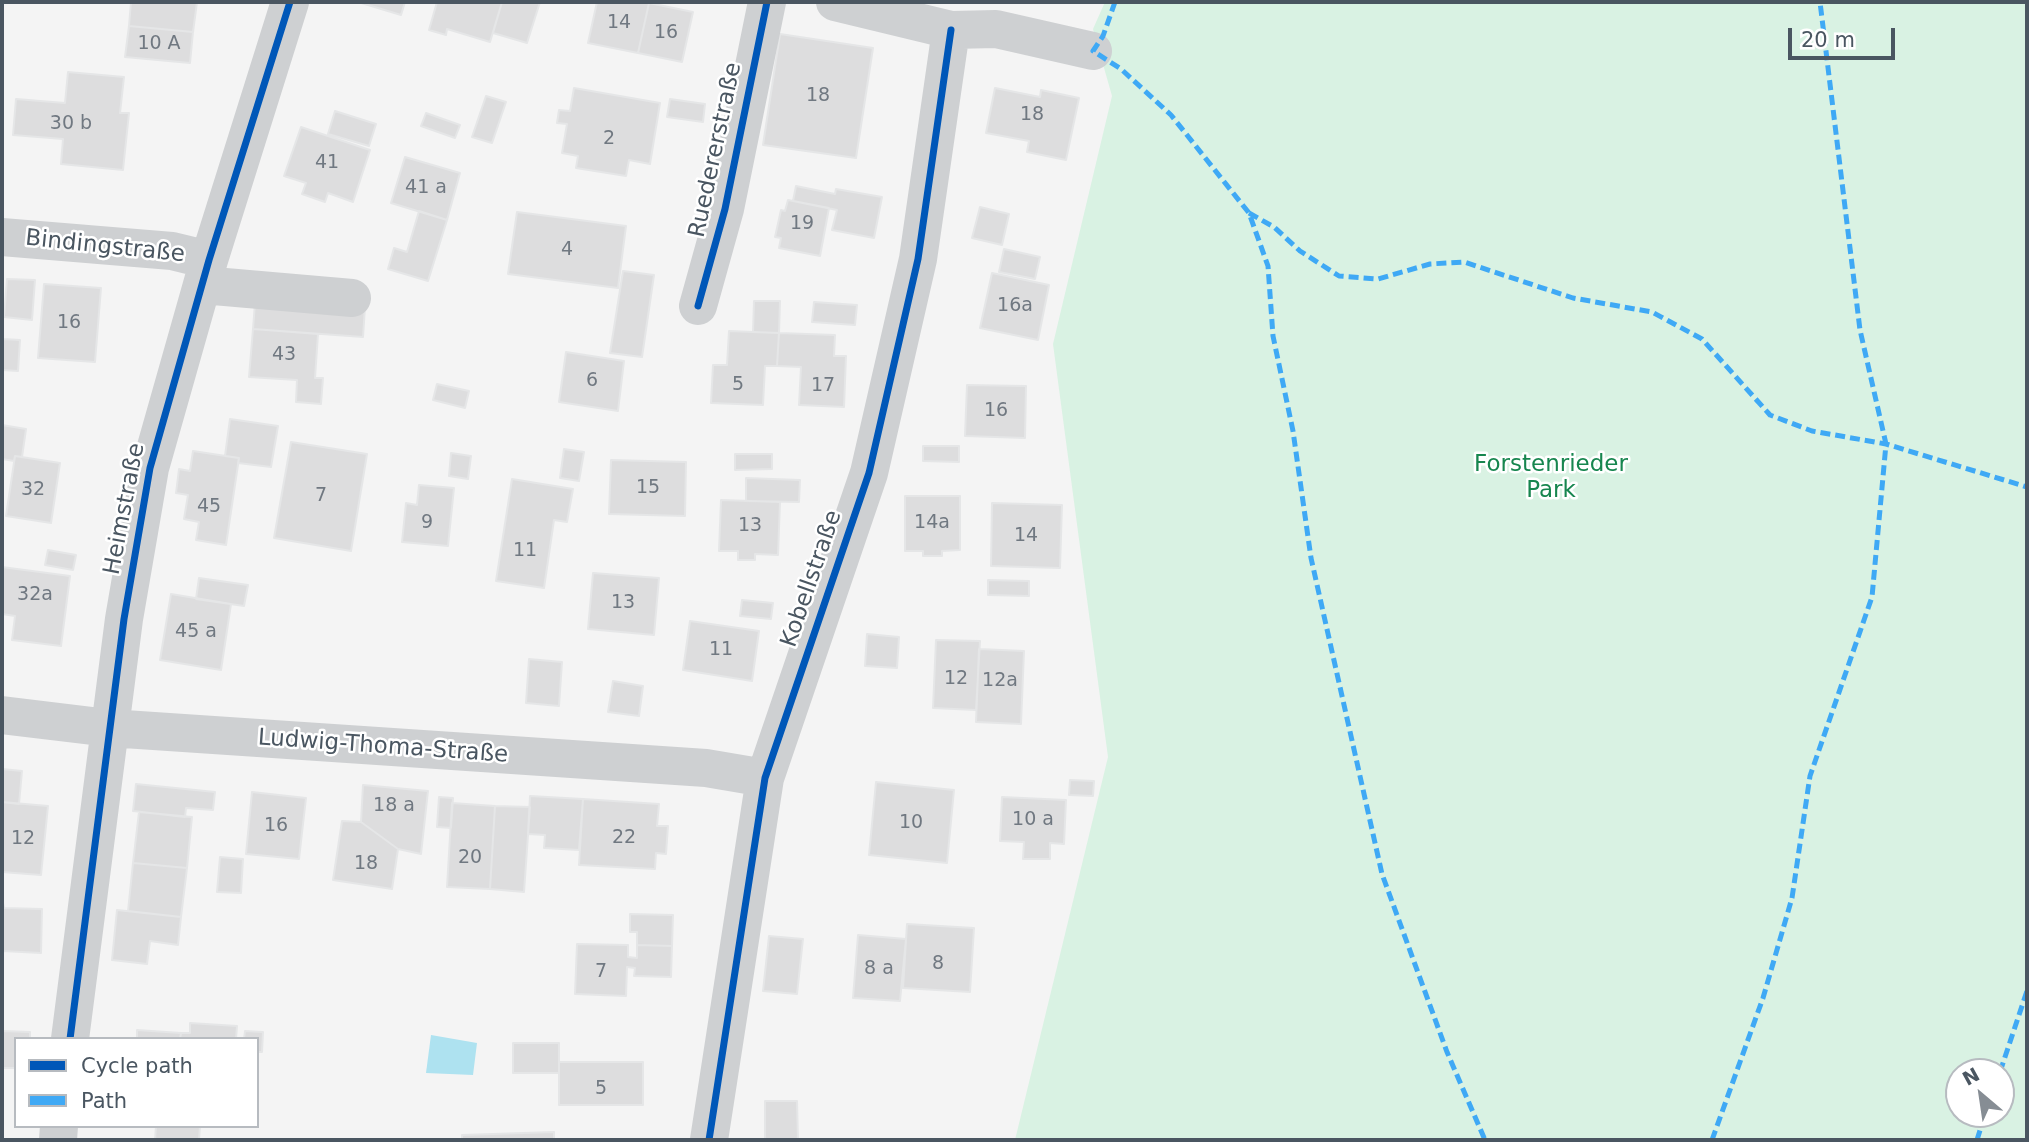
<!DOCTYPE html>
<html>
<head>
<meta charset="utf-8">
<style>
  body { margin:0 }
  #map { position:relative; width:2029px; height:1142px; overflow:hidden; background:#f4f4f4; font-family:"DejaVu Sans",sans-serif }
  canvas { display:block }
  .frame { position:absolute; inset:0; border:4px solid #4a5661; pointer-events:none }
  .legend { position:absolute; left:14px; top:1037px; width:245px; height:91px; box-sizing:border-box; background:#fff; border:2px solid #b7bbc0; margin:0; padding:9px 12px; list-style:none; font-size:21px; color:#4a5661 }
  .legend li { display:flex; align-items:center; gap:14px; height:35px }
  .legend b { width:35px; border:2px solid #b7bbc0 }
  .north { position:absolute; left:1945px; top:1058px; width:70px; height:70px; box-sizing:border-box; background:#fff; border:2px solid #b7bbc0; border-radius:50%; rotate:331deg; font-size:19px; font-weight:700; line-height:28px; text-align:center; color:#4a5661 }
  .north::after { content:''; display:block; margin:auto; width:24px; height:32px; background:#868d94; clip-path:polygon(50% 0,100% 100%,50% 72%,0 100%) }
  .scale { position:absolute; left:1788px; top:28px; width:107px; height:32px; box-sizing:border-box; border:4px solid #4a5661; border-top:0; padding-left:9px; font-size:21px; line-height:24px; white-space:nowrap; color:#4a5661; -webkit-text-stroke:5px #fff; paint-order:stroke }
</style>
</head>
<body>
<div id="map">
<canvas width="2029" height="1142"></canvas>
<div class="frame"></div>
<ul class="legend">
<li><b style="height:9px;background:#0057b8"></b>Cycle path</li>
<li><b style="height:9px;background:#3fa9f5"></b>Path</li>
</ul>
<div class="north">N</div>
<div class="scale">20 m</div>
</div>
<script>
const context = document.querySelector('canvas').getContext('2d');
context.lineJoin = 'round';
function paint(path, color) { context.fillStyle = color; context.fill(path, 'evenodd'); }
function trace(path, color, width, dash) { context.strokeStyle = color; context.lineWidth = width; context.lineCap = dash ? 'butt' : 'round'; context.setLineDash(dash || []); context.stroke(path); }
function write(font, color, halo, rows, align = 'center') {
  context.font = font + ' "DejaVu Sans",sans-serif'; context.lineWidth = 5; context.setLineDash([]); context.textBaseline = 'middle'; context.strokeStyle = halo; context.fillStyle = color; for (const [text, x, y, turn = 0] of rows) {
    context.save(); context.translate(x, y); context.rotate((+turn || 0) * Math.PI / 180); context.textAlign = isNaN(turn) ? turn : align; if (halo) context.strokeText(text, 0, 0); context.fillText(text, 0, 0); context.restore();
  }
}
const green = new Path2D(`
  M1105 2H2027V1140H1015L1108 757 1053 344 1112 96 1093 29ZM1959 1072H2001V1114H1959Z`);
const water = new Path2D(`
  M431 1035 477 1043 473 1075 426 1073Z`);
const building = new Path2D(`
  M131 2H197L193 32 129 26Z
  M358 2H405L401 15Z
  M437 2H502L490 42 447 29 446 35 429 30Z
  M502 2H540L527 43 493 33Z
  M597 2 649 3 638 53 588 43Z
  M649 3 693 12 682 62 638 53Z
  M129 26 193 32 190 63 125 57Z
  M780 34 873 48 856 158 763 145Z
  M68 72 124 77 120 113H129L123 170 61 164 63 139 13 135 16 99 65 103Z
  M574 88 660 103 650 164 629 160 626 176 576 168 578 156 562 153 567 124 557 123 559 110 570 111Z
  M995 88 1040 97 1041 90 1079 98 1066 160 1027 152 1029 141 986 133Z
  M486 96 506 102 492 143 472 137Z
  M670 99 705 104 703 122 667 117Z
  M335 111 376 124 369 146 328 134Z
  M426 113 460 125 455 138 421 126Z
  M301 127 370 150 353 202 328 193 325 202 302 194 306 183 284 176Z
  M405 157 460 173 447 220 391 203Z
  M796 186 835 194 836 189 882 197 874 238 832 230 837 210 793 201Z
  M788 200 829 208 820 256 779 248 781 238 775 237 781 210 785 211Z
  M980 207 1009 214 1002 245 972 238Z
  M419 211 447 220 428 281 388 269 394 248 407 252Z
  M517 212 626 226 618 288 508 274Z
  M1004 249 1040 257 1035 279 999 272Z
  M623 271 654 275 642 357 610 353Z
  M992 273 1049 285 1038 340 980 328Z
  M7 279 35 280 32 320 4 317Z
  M44 284 101 288 95 362 38 358Z
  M754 301H780L779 333 753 332Z
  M814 302 857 305 855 325 812 322Z
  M255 303 365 307 363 337 253 329Z
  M2 327 3 339 20 340 18 371 2 370Z
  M253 329 318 334 315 378H323L321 404 296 402 297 380 249 377Z
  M729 331 779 333 777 366H765L763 405 711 403 713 365H727Z
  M779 333 835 335 834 356H846L844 407 799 405 801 367 777 366Z
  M566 352 624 361 618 411 559 402Z
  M437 384 469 391 465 408 433 400Z
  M967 385 1026 386 1025 438 965 436Z
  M230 419 278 426 271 467 238 463 239 458 225 456Z
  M2 425 26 429 22 457 15 456 14 461 2 459Z
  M291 442 367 454 351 551 274 538Z
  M923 446H959V462L923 461Z
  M564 449 584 452 579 481 560 478Z
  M193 451 239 458 226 545 196 540 199 522 184 519 188 495 176 493 179 469 190 471Z
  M451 453 471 456 468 479 449 476Z
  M735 454H772V469L735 470Z
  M15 456 60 463 51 523 6 516Z
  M611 460 686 462 685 516 609 514Z
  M746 478 800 480 799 502 746 501Z
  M512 479 573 489 567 522 554 520 544 588 496 581Z
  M419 485 454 488 448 546 402 542 406 503 417 505Z
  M905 496H960V550L942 551V556H923V551H905Z
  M721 500 780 502 778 555 755 554V560H738V551H719Z
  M992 503 1062 505 1060 568 991 566Z
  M48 550 76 555 73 570 45 565Z
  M2 567 70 576 61 646 12 640 15 616 2 614Z
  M593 573 659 578 654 635 588 629Z
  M199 578 248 585 244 606 196 599Z
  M988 580 1029 581V596L988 595Z
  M171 594 231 604 221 670 160 660Z
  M742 600 773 603 771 619 740 616Z
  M690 621 759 631 752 681 683 670Z
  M867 634 899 637 897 668 865 666Z
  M936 640 980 641 976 710 933 708Z
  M979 649 1024 651 1021 724 976 722Z
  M529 659 562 662 559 706 526 703Z
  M613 681 643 686 639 716 608 712Z
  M2 769 22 771 19 804 2 802Z
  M1070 780 1094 781 1093 796 1069 795Z
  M876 782 954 790 947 863 869 855Z
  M136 784 215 792 213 810 186 808 185 817 133 811Z
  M363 785 428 791 421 854 398 849 361 822Z
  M252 792 306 798 299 859 246 854Z
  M530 796 583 799 579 850 544 848 545 835 528 834Z
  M439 797 453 798 451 828 437 827Z
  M1002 797 1066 800 1064 844 1050 843V859H1023L1024 842 1000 841Z
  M583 799 659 804 657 826H668L666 854 656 853 655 869 579 865Z
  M2 802 48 806 41 875 2 872Z
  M452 803 495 806 490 889 447 887Z
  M495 806 530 807 524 892 490 889Z
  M139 812 192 817 187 868 133 863Z
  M342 821 361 822 398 849 392 889 333 880Z
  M220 857 243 859 241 893 217 892Z
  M133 863 187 868 181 917 128 911Z
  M2 898 4 908 42 909 41 953 3 951V966Z
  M117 910 181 917 178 945 150 941 147 964 112 960Z
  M630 914 673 915 672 946 637 945V932H630Z
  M907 924 974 928 970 992 903 988Z
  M858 935 906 939 900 1001 853 998Z
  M769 936 803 939 797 994 763 991Z
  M577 944 628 945V957L637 958V945L672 946 671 977 634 976 635 968 627 967 626 996 575 994Z
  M190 1023 237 1026 236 1039H180L181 1033H190Z
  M137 1030 181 1033 180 1039H137Z
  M3 1031 30 1032V1039H16V1068H2Z
  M245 1031 263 1032 262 1052H257V1039H244Z
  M513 1043H559V1073H513Z
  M559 1062H643V1105H559Z
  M765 1101H797L798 1140H765Z
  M156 1126H200L199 1140H155Z
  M554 1132V1140H462V1135Z`);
const minor = new Path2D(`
  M835 2 951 30 996 29 1093 51
  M2 237 172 251 209 260
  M202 285 352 298
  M698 306 725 209 767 2
  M2 715 109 728 706 768 765 778
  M70 1039 124 619 150 468 209 260 290 2
  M58 1140 59 1126
  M709 1140 765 778 869 473 918 259 951 30`);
const quiet = new Path2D(`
  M1115 2 1103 36 1093 51 1121 69 1171 115 1249 213 1268 266 1273 336 1293 431 1311 558 1382 874 1447 1052 1485 1140
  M1249 213 1274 227 1300 251 1339 276 1378 279 1430 264 1464 262 1573 298 1652 312 1702 339 1770 415 1812 431 1886 444 2027 487
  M2000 1072 2027 991
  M1712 1140 1763 998 1792 898 1810 776 1872 597 1886 444 1860 330 1820 2
  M1977 1140 1985 1114`);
const cycleway = new Path2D(`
  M698 306 725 209 767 2
  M70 1039 124 619 150 468 209 260 290 2
  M709 1140 765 778 869 473 918 259 951 30`);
const numberNames = [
  ["14",619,23],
  ["16",666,33],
  ["10 A",159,44],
  ["18",818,96],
  ["18",1032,115],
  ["30 b",71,124],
  ["2",609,139],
  ["41",327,163],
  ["41 a",426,188],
  ["19",802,224],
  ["4",567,250],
  ["16a",1015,306],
  ["16",69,323],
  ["43",284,355],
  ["6",592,381],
  ["5",738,385],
  ["17",823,386],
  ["16",996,411],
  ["15",648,488],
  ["32",33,490],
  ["7",321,496],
  ["45",209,507],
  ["9",427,523],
  ["14a",932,523],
  ["13",750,526],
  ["14",1026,536],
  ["11",525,551],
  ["32a",35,595],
  ["13",623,603],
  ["45 a",196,632],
  ["11",721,650],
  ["12",956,679],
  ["12a",1000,681],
  ["18 a",394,806],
  ["10 a",1033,820],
  ["10",911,823],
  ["16",276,826],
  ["22",624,838],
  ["12",23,839],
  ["20",470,858],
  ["18",366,864],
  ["8",938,964],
  ["8 a",879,969],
  ["7",601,972],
  ["5",601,1089]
];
const streetNames = [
  ["Ruedererstraße",716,150,-78],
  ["Bindingstraße",105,247,6],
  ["Heimstraße",125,509,-79],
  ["Kobellstraße",812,579,-71],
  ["Ludwig-Thoma-Straße",383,747,4]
];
const parkNames = [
  ["Forstenrieder",1551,465],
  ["Park",1551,491]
];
paint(green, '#d9f2e3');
paint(water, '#aee2f0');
paint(building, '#ddddde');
trace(building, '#e5e6e7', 2);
trace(minor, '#ced0d2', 38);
trace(quiet, '#3fa9f5', 5, [10, 5]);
trace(cycleway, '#0057b8', 7);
write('19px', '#707881', null, numberNames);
write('23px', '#4a5661', '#fff', streetNames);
write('23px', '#17864f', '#fff', parkNames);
</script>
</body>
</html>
